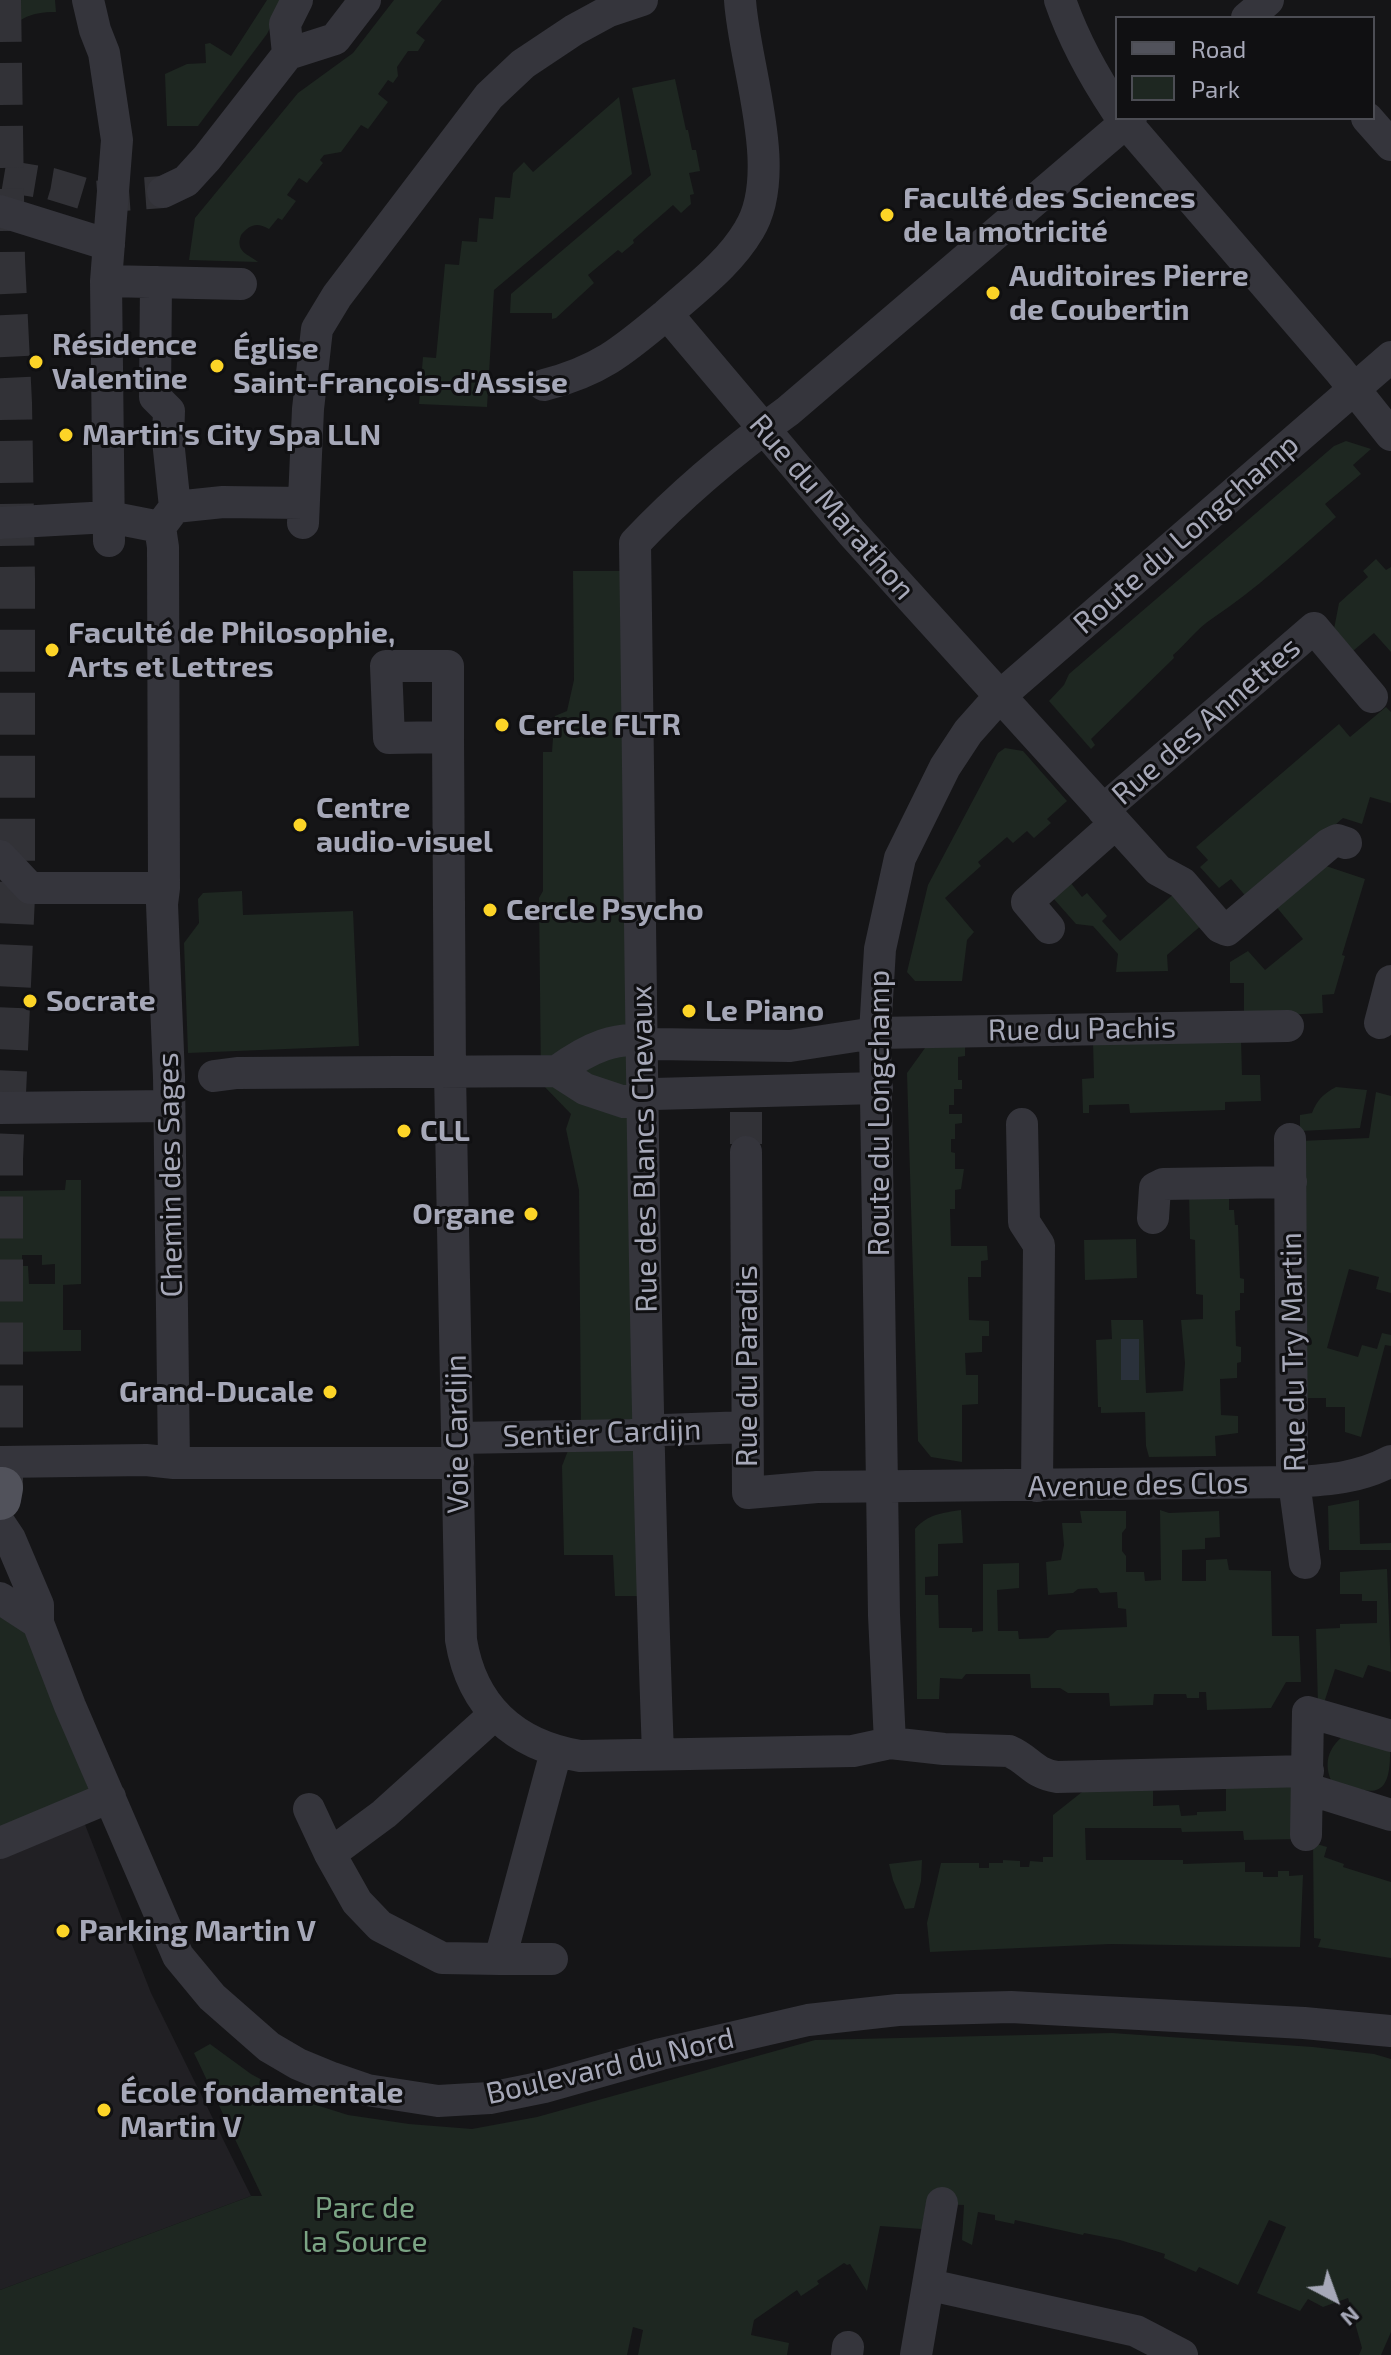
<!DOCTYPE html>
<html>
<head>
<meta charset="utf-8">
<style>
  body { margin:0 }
  #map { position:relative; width:1391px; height:2355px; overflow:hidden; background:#151517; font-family:"Exo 2",sans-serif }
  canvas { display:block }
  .legend { position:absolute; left:1115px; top:16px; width:260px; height:104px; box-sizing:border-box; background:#101012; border:2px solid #4c4d54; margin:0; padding:10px 14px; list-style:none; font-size:24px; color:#a6a8b8 }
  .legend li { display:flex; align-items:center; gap:16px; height:40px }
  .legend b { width:40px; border:2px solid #4c4d54 }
  .north { position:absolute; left:1295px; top:2259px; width:80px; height:80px; -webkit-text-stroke:6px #101012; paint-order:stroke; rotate:139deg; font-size:22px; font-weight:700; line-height:32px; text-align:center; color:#a6a8b8 }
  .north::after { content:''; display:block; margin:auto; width:28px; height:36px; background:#a6a8b8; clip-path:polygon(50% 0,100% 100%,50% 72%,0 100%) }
</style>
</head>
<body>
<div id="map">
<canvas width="1391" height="2355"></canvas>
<ul class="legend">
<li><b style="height:10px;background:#51525b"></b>Road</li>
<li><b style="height:22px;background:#1e2721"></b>Park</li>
</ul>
<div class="north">N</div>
</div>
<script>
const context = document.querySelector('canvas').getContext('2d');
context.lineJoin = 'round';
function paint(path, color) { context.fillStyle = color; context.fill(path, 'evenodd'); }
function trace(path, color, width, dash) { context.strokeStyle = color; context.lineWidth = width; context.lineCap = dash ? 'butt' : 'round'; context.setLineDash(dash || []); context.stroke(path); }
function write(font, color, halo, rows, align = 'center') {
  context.font = font + ' "Exo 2",sans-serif'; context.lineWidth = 6; context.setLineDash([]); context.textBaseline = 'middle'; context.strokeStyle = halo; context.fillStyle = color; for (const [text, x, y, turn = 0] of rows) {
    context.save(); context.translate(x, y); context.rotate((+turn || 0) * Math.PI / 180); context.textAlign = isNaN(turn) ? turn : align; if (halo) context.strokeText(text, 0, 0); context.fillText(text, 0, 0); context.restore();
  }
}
const built = new Path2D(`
  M84 1822 151 1993 251 2196 0 2290V1858Z`);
const green = new Path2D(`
  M0 0H55L56 12C29 12 15 19 0 42Z
  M267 0H284L267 34 198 126H167L165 74 187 64 206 63 205 44 210 43 231 56Z
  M394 0H442L416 33 425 40 418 51H408L397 67 398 76 393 83 388 80 378 94 388 102 368 129 361 125 341 152 324 155 320 160 323 163 307 183 299 178 287 195 296 201 282 220 278 218 269 229C257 222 250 224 241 235 235 252 248 254 258 262L189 260 195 218 298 93 353 53Z
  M675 79 686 130H688L692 150H696L700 171 689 173 694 194 690 195 691 204 681 213 673 205 633 240 634 243 622 253 618 250 588 275 594 283 556 318 552 319V313H510L511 294 651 175 632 88Z
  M619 97 632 174 494 290 487 407 419 404 423 357 436 358 445 264 459 265 462 241 477 242 479 218 493 219 495 197 510 198 513 173 524 162 533 172Z
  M1346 441 1371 449 1353 465 1361 474 1325 504 1336 517C1296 552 1254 591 1213 618 1196 629 1187 643 1173 655L1174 658 1091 739 1095 745 1091 749 1049 701 1064 685 1069 674 1334 446Z
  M1376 559 1386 570 1391 567V652L1374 633 1353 651 1334 629 1339 603 1368 577 1363 571Z
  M573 571H623L642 1596H615L613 1555H564L562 1466 571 1443 581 1430 579 1190 566 1129 571 1114 541 1083 539 898 543 891V752H552L553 738 549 737 555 716 567 711 574 680Z
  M1386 707 1391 712V803L1370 797 1362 824 1343 818 1249 900 1231 879 1219 888 1200 867 1208 860 1196 847 1339 724 1350 737Z
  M1005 748 1023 751 1067 801 1047 819 1051 823 1034 838 1027 831 1013 843 1007 837 978 862 981 866 945 898 974 932 967 940 962 981H915L907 972 928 885 998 753Z
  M1320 864 1365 879 1342 955 1345 956 1334 994 1322 995 1323 1013 1244 1017V983H1230V962L1248 951 1265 970 1303 939 1274 904Z
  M1070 882 1082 897 1087 893 1107 916 1102 921 1120 941 1176 892 1203 924 1167 955 1168 971 1116 972 1118 954 1093 926 1076 924 1053 898Z
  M242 891 243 915 353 911 359 1046 188 1053 184 943 199 923 198 899 203 893Z
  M1241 1040 1242 1075H1260L1261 1101 1225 1102V1110L1130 1113 1129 1104 1089 1105V1113H1083L1082 1079 1094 1078 1093 1042Z
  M965 1045V1056L958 1057V1080H962V1089H954V1105H949V1114H962V1123L955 1124V1139H951V1152L955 1153V1169H964L961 1189 955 1190V1209H950L951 1246H987L988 1260 981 1261V1277H968L969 1320 989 1321V1336H982V1352L965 1353 966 1375H978V1404L962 1405V1462L931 1457 918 1441 907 1073 925 1048Z
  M1336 1087 1367 1090 1360 1128 1300 1131V1115L1312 1113C1317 1100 1323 1094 1336 1087Z
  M1376 1092 1391 1096V1293L1376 1289 1379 1277 1349 1269 1327 1348 1358 1357 1362 1345 1377 1349 1382 1333 1391 1335V1346L1385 1345 1361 1437 1345 1432V1407H1326V1398H1308L1307 1407 1300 1141 1369 1138Z
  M66 1180H81V1284L63 1285V1330H81V1351L0 1352V1191L65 1190ZM22 1255H42V1265L55 1264V1284H29L28 1266H22Z
  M1229 1190V1210H1234L1235 1225H1238L1240 1278 1244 1279V1293H1240V1310L1235 1311 1236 1346 1241 1347V1362L1237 1363V1378L1220 1379 1221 1415 1238 1416V1433L1215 1436 1216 1456 1149 1457 1146 1446 1145 1412 1101 1413V1407H1098L1096 1340 1112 1339 1111 1320H1143L1146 1393 1183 1391 1185 1363 1181 1320 1203 1319V1295L1196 1294 1195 1240 1190 1239 1189 1191Z
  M1136 1239 1137 1278 1085 1280 1084 1240Z
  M1359 1500 1360 1544 1391 1543V1550H1329L1328 1506Z
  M961 1510 963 1543 938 1544V1576L925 1577V1595H938L939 1628H972V1632L983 1631V1564L1019 1563V1588L997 1590 998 1631H1018L1019 1639 1048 1638 1057 1630 1127 1627 1126 1609 1118 1608 1117 1592 1100 1593 1097 1588 1078 1589 1073 1593 1048 1595 1046 1562 1061 1560 1064 1545 1062 1523H1082L1080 1511H1126V1528L1122 1533V1551L1126 1556V1572H1144L1145 1581 1161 1580 1160 1510 1169 1513 1219 1511 1220 1537 1205 1538V1549L1182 1550V1581H1206V1560L1227 1559 1229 1570 1271 1571 1272 1636H1299L1301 1682H1286L1271 1708 1207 1710 1206 1692H1199V1698H1187L1186 1694H1154L1153 1705 1110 1706 1109 1693H1068L1060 1688H1031L1030 1674H966L962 1679 940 1678 939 1699H917L915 1529C928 1514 942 1513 961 1510Z
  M1387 1569 1391 1672 1368 1665 1363 1678 1335 1669 1323 1706H1318L1316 1629 1340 1628V1624L1377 1623V1601H1362V1594H1340V1572Z
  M0 1610 23 1629 37 1655 89 1790 0 1858Z
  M1346 1734 1390 1751C1391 1807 1365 1791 1331 1780 1323 1761 1330 1745 1346 1734Z
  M1294 1784 1300 1839 1244 1840 1243 1831 1182 1832 1181 1828H1085L1086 1860H1183V1864L1245 1862V1872H1263V1877H1278V1871H1289V1876L1303 1875 1300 1947 1110 1944 930 1952 927 1923 941 1863H979V1868H989V1863H1003V1860L1020 1861V1867H1029L1030 1861 1043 1862V1857H1053V1815L1082 1792 1153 1789V1806L1179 1805 1181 1816 1197 1815V1812L1226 1811V1787Z
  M1313 1843 1327 1847 1324 1857 1344 1864 1343 1867 1391 1882V1958L1318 1947 1321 1939 1314 1938Z
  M922 1860 921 1881 914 1908 905 1909 893 1880 889 1864Z
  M1112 2033 1313 2047 1374 2054 1391 2059V2332L1381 2355H1359L1362 2348 1348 2298 1323 2307 1308 2299 1300 2311 1257 2293 1286 2227 1269 2220 1238 2285 1199 2267 1196 2272 1164 2258 1165 2254 1120 2240 1084 2233 1083 2235 1015 2220 1014 2224 995 2220V2215L978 2212 972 2245 962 2240 964 2205 926 2204 922 2229 880 2226 867 2291 850 2264 847 2265 844 2263 817 2281 819 2284 801 2296 797 2290 754 2320 751 2335 789 2343 787 2355H638L643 2330 633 2327 627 2355H0V2290L251 2196H262L194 2053 210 2044 251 2074 297 2099 348 2115 409 2124 472 2129 537 2117 815 2040Z`);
const water = new Path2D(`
  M1121 1339H1139V1380H1121Z`);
const minorTunnel = new Path2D(`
  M4 176 52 184 95 197 163 192
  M746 1112V1152`);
const majorTunnel = new Path2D(`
  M0 0 4 260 11 403 14 579V896L2 1159V1488`);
const minor = new Path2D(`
  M88 0 95 30 104 53 117 140 106 281 109 541
  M740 0C744 65 785 172 749 230 729 264 696 288 667 314L852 533 1158 870 1182 883 1220 927 1227 930 1329 844 1337 840 1346 843
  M1060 0C1074 41 1093 75 1117 111
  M1247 18 1268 0
  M288 54 285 24 297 0
  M1122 118 1339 370 1391 435
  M1367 118 1391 145
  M163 192 186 181 207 158 288 54 335 39 365 0
  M0 211 109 245
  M106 281 241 284
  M156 282 155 397 169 411 168 440 175 507
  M544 385C600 371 624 350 667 314
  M0 523 109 517 160 527
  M303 523 308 409 317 329 337 296 489 96 523 64 574 30 609 11 642 0
  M386 666H448V737L389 738Z
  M448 737 450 1073 461 1640C472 1707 515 1745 580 1756L853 1751 890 1743 944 1749 1009 1751C1030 1760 1032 1773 1057 1777L1308 1771
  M1103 810 1314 628 1372 697
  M0 856 30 888H164
  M1049 928 1027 902 1115 824
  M1380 1023 1391 981
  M557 1071 585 1089 624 1102 654 1094 877 1088
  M214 1076 237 1073 557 1071C586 1050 619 1032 654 1044L790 1046 875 1033 1288 1026
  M0 1108 168 1106
  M1022 1124 1024 1222 1039 1245 1037 1486
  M1290 1139 1292 1467 1305 1563
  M746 1152 748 1493 817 1487 1294 1482C1329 1480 1359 1478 1391 1461
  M1153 1218 1155 1188 1163 1184 1291 1182
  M457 1438 632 1435 664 1430 747 1427
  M0 1462 146 1460 174 1463H458
  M174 1463 169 1077 162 904 164 888 163 547 160 527 175 507 223 502 303 503
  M0 1524 10 1539 38 1605V1623L70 1706 178 1956 212 1997 269 2047 298 2064 332 2078 367 2090 438 2101 490 2098 544 2087 661 2054 808 2020 898 2010 1011 2007 1304 2023 1391 2031
  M0 1598 38 1623
  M495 1714 384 1814 330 1854 357 1902 380 1926 442 1958 500 1959 556 1752
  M890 1743 884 1615 875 1033 880 949 900 858 945 767 968 732 1000 696 1391 357
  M658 1754C643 1351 641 947 635 543 681 494 734 450 788 411L1131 118
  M1308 1789 1391 1815
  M309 1809 330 1854
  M1306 1835 1308 1712 1391 1736
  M0 1843 110 1797
  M500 1959H552
  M930 2285 1136 2331 1182 2355
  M847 2355 848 2347
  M916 2355 942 2203`);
const major = new Path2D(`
  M0 1499 2 1488`);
const markers = [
  [887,215,8,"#fcd427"],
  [993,293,8,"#fcd427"],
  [36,362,8,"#fcd427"],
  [217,366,8,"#fcd427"],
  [66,435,8,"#fcd427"],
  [52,650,8,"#fcd427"],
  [502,725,8,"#fcd427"],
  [300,825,8,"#fcd427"],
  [490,910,8,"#fcd427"],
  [30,1001,8,"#fcd427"],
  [689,1011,8,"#fcd427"],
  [404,1131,8,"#fcd427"],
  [531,1214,8,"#fcd427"],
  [330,1392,8,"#fcd427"],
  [63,1931,8,"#fcd427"],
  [104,2110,8,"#fcd427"]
];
const poiNames = [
  ["Faculté des Sciences",903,198],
  ["de la motricité",903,232],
  ["Auditoires Pierre",1009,276],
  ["de Coubertin",1009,310],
  ["Résidence",52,345],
  ["Valentine",52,379],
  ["Église",233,349],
  ["Saint-François-d'Assise",233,383],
  ["Martin's City Spa LLN",82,435],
  ["Faculté de Philosophie,",68,633],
  ["Arts et Lettres",68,667],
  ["Cercle FLTR",518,725],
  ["Centre",316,808],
  ["audio-visuel",316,842],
  ["Cercle Psycho",506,910],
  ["Socrate",46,1001],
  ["Le Piano",705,1011],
  ["CLL",420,1131],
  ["Organe",515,1214,"right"],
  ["Grand-Ducale",314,1392,"right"],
  ["Parking Martin V",79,1931],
  ["École fondamentale",120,2093],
  ["Martin V",120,2127]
];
const streetNames = [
  ["Rue du Marathon",832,507,49],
  ["Route du Longchamp",1186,534,-41],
  ["Rue des Annettes",1206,721,-41],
  ["Rue du Pachis",1082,1029,-1],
  ["Route du Longchamp",879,1113,-90],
  ["Rue des Blancs Chevaux",644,1149,-91],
  ["Chemin des Sages",170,1175,-91],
  ["Rue du Try Martin",1293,1352,-91],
  ["Rue du Paradis",747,1366,-90],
  ["Sentier Cardijn",602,1433,-2],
  ["Voie Cardijn",457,1434,-91],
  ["Avenue des Clos",1138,1485,-1],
  ["Boulevard du Nord",610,2066,-13]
];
const parkNames = [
  ["Parc de",365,2208],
  ["la Source",365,2242]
];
paint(built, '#212024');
paint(green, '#1e2721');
paint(water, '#2a313b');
trace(minorTunnel, '#323237', 32, [32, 16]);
trace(majorTunnel, '#323237', 42, [42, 21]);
trace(minor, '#35353c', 32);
trace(major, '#51525b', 42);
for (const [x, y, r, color] of markers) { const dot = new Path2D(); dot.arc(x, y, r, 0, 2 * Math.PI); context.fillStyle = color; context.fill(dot); trace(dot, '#101012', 3); }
write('bold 30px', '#a6a8b8', '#101012', poiNames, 'left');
write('30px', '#a6a8b8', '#101012', streetNames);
write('30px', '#7ba484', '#101012', parkNames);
</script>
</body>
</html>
